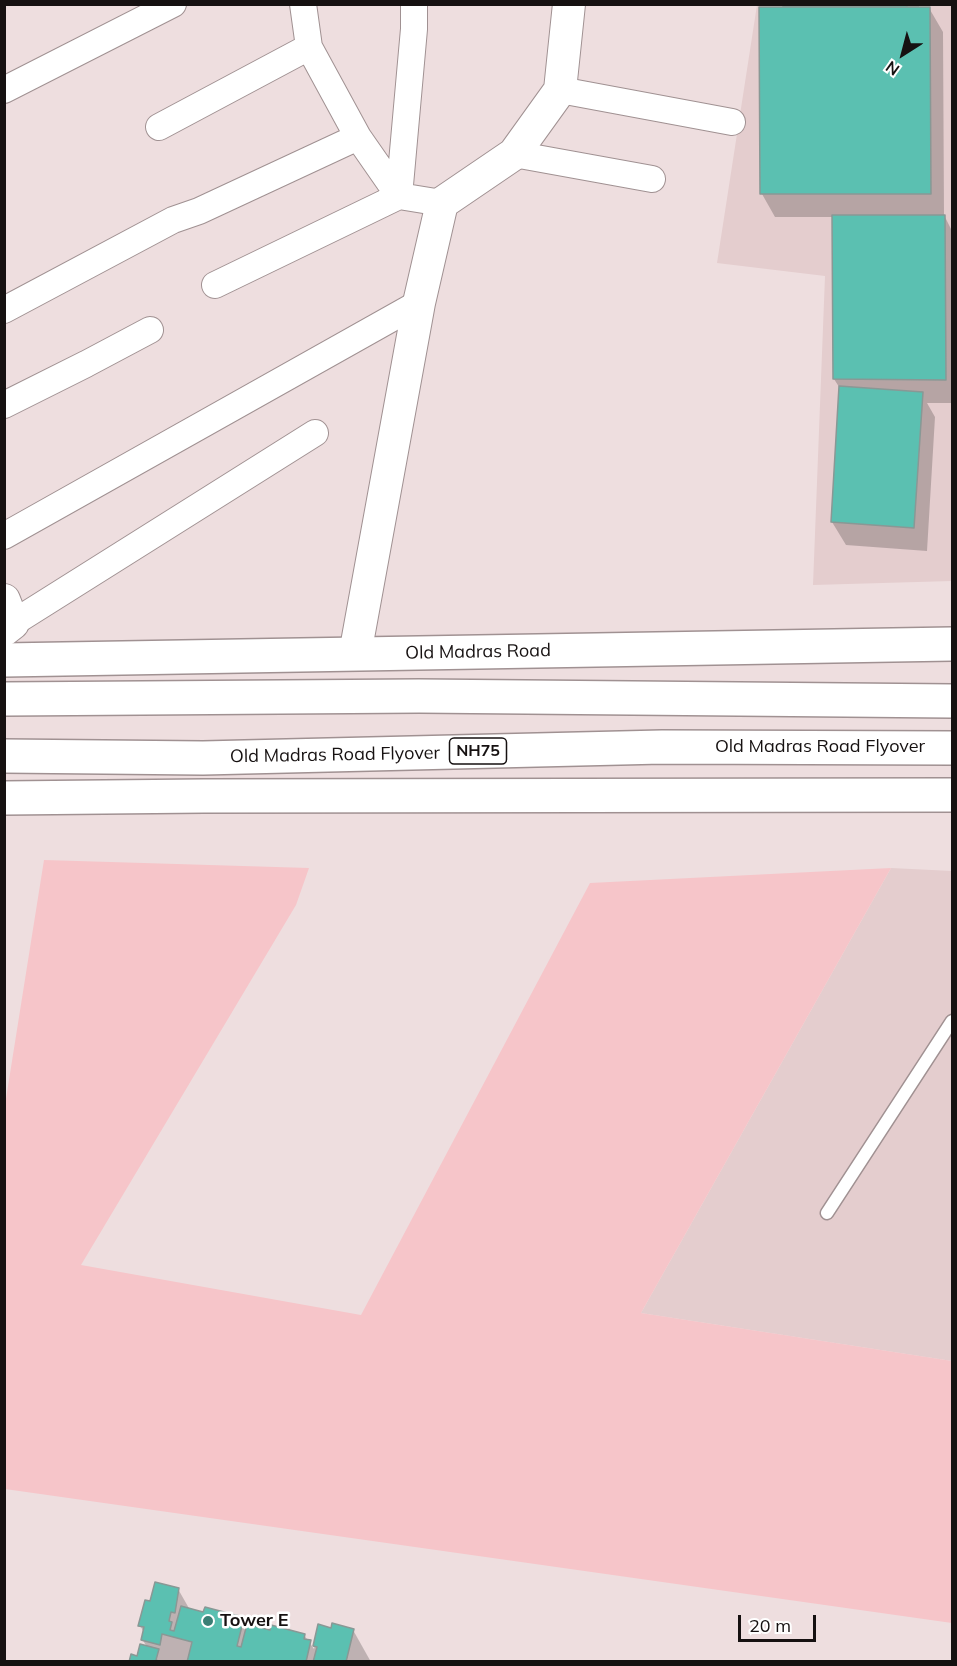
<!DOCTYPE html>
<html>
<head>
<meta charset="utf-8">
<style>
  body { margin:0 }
  #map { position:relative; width:957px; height:1666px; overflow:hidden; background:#eededf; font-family:Mulish,sans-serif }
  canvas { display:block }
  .frame { position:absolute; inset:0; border:6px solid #161111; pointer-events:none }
  .north { position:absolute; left:873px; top:24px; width:60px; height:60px; -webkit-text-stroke:4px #fff; paint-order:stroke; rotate:216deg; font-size:16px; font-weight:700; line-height:24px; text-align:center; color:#161111 }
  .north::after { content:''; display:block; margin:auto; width:21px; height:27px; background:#161111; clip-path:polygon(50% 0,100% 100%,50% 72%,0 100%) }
  .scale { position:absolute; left:738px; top:1615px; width:78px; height:27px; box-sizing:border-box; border:3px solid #161111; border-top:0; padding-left:8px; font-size:18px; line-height:21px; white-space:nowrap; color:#161111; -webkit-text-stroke:4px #fff; paint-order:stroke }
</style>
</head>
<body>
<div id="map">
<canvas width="957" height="1666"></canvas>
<div class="frame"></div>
<div class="north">N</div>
<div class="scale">20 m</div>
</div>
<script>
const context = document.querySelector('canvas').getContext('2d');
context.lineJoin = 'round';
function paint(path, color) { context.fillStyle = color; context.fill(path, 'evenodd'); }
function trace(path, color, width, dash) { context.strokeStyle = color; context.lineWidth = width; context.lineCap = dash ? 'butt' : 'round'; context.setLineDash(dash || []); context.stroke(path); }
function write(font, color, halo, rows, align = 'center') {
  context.font = font + ' Mulish,sans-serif'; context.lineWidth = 5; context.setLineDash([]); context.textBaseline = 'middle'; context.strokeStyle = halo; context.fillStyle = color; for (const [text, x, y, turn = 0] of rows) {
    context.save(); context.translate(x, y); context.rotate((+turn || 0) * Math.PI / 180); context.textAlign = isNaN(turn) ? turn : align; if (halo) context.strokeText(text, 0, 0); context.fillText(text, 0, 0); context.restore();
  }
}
const built = new Path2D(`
  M757 5H952V581L813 585 825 276 717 263Z
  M891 868 952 871V1361L641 1313Z`);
const green = new Path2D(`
  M44 860 309 868 296 905 81 1265 361 1315 590 883 891 868 641 1313 952 1361V1623L5 1489V1105Z`);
const shadow = new Path2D(`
  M784 4H919V8H929L943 32 944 215 952 231V403H927L935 417 927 551 846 545 832 522 841 390 834 379V217H775L762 194Z
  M178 1589 190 1610 238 1617 246 1632H271L304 1635 314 1649 319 1626 332 1630H353L371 1662H131L138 1658 147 1647 142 1639 144 1633 140 1625 151 1603Z`);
const building = new Path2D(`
  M783 4H907V7L783 6Z
  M759 7H930L931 194H760Z
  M832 215H945L946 380 833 379Z
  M839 386 923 392 914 528 831 522Z
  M155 1582 179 1588 175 1613 171 1612 169 1621 172 1622 170 1630 174 1631 181 1606 203 1612 205 1607 239 1616 237 1621 243 1622 237 1646 241 1647 247 1624 270 1630 271 1625 305 1634 304 1639 311 1640 306 1662H187L192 1642 162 1634 160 1645 141 1640 144 1627 138 1626 145 1600 150 1601Z
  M332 1623 354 1629 346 1662H313L317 1647 313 1646 318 1624 331 1628Z
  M140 1644 159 1649 156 1660 161 1662H129L131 1654 137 1656Z`);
const service = new Path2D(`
  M827 1213 952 1021`);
const minor = new Path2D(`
  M303 4 309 47 358 137 399 196 442 203
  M4 90 173 4
  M560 90 732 122
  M159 127 309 47
  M514 154 652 179
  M215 285 399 196 414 29V4
  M4 310 173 220 199 211 358 137
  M4 405 86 364 150 330
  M4 536 419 303
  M13 623 315 433`);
const tertiary = new Path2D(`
  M4 600 13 623 4 630
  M355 654 419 303 442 203 514 154 560 90 569 4`);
const primary = new Path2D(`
  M4 660 952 644
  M4 798 204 796 952 795`);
const trunk = new Path2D(`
  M4 699 419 696 952 701
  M4 756 203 758 662 747 952 748`);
const markers = [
  [208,1621,6,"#3a7f75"]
];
const shields = [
  [478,751,57]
];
const shieldNames = [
  ["NH75",478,751]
];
const streetNames = [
  ["Old Madras Road",478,652,-1],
  ["Old Madras Road Flyover",820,747],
  ["Old Madras Road Flyover",335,755,-1]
];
const poiNames = [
  ["Tower E",220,1621]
];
paint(built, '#e4cdce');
paint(green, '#f6c5c9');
paint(shadow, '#0003');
paint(building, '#5bc0b1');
trace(building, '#899895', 1.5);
trace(service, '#a09192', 15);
trace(minor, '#a09192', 28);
trace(tertiary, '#a09192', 34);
trace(primary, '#a09192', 36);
trace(trunk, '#a09192', 36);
trace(service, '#fff', 12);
trace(minor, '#fff', 26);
trace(tertiary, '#fff', 32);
trace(primary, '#fff', 33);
trace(trunk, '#fff', 33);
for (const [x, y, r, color] of markers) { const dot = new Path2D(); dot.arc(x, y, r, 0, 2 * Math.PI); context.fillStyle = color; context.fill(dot); trace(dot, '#fff', 2); }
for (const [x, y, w] of shields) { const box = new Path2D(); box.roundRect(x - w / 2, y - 13, w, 26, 4.5); context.fillStyle = '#fff'; context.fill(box); trace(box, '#161111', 1.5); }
write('bold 16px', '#161111', null, shieldNames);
write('18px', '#161111', '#fff', streetNames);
write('bold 18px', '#161111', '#fff', poiNames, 'left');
</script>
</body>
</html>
